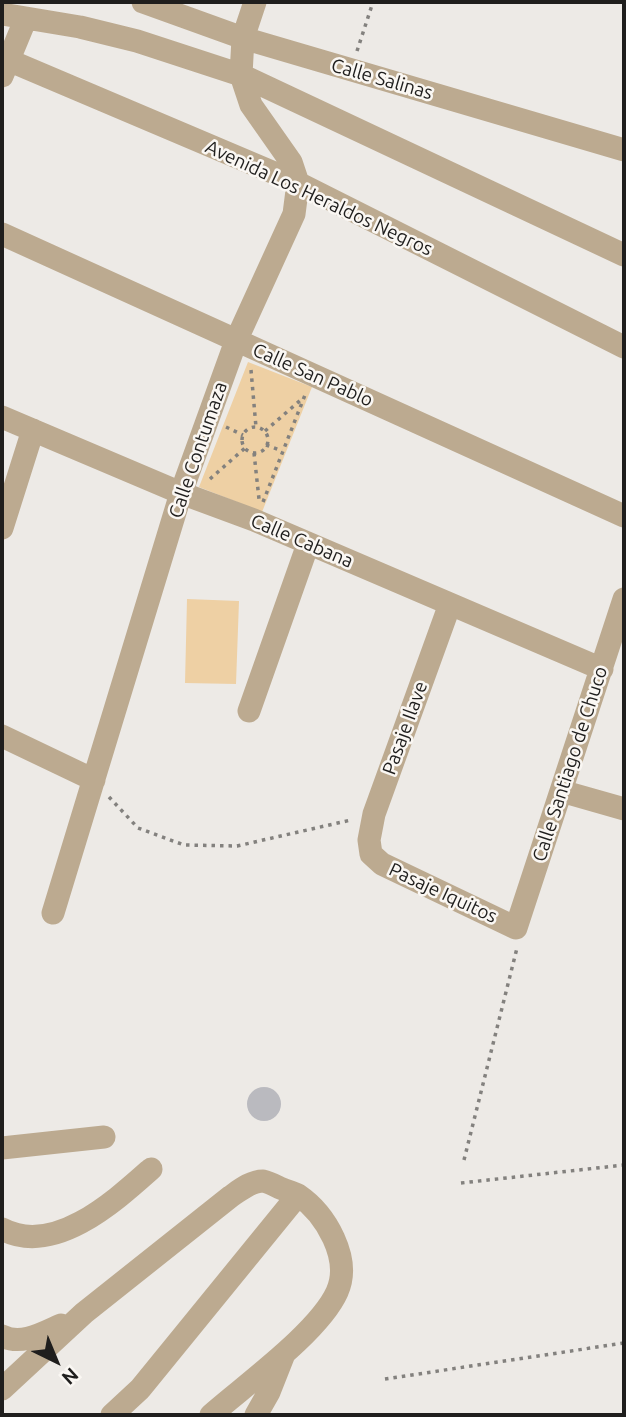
<!DOCTYPE html>
<html>
<head>
<meta charset="utf-8">
<style>
  body { margin:0 }
  #map { position:relative; width:626px; height:1417px; overflow:hidden; background:#edeae6; font-family:Ubuntu,sans-serif }
  canvas { display:block }
  .frame { position:absolute; inset:0; border:4px solid #1f1e1d; pointer-events:none }
  .north { position:absolute; left:21px; top:1326px; width:70px; height:70px; -webkit-text-stroke:5px #faf7f3; paint-order:stroke; rotate:137deg; font-size:19px; font-weight:700; line-height:28px; text-align:center; color:#1f1e1d }
  .north::after { content:''; display:block; margin:auto; width:24px; height:32px; background:#1f1e1d; clip-path:polygon(50% 0,100% 100%,50% 72%,0 100%) }
</style>
</head>
<body>
<div id="map">
<canvas width="626" height="1417"></canvas>
<div class="frame"></div>
<div class="north">N</div>
</div>
<script>
const context = document.querySelector('canvas').getContext('2d');
context.lineJoin = 'round';
function paint(path, color) { context.fillStyle = color; context.fill(path, 'evenodd'); }
function trace(path, color, width, dash) { context.strokeStyle = color; context.lineWidth = width; context.lineCap = dash ? 'butt' : 'round'; context.setLineDash(dash || []); context.stroke(path); }
function write(font, color, halo, rows, align = 'center') {
  context.font = font + ' Ubuntu,sans-serif'; context.lineWidth = 5; context.setLineDash([]); context.textBaseline = 'middle'; context.strokeStyle = halo; context.fillStyle = color; for (const [text, x, y, turn = 0] of rows) {
    context.save(); context.translate(x, y); context.rotate((+turn || 0) * Math.PI / 180); context.textAlign = isNaN(turn) ? turn : align; if (halo) context.strokeText(text, 0, 0); context.fillText(text, 0, 0); context.restore();
  }
}
const green = new Path2D(`
  M248 362 312 387 262 512 199 487Z
  M187 599 239 601 236 684 185 683Z`);
const building = new Path2D(`
  M247 1104a17 17 0 1 1 34 0a17 17 0 1 1-34 0Z`);
const path = new Path2D(`
  M357 51 373 2
  M251 370 256 427
  M226 427 243 435
  M242 440a13 13 0 1 1 26 0a13 13 0 1 1-26 0Z
  M265 431 303 398
  M266 445 282 451
  M254 453 259 499
  M210 479 245 448
  M263 502 305 395
  M109 797 138 828 184 845 237 846 351 820
  M464 1160 517 948
  M461 1183 624 1165
  M385 1379 624 1343`);
const minor = new Path2D(`
  M143 2 243 38 624 150
  M2 14 80 27 137 41 241 75 624 255
  M8 60 298 183 624 347
  M2 76 26 18
  M2 234 624 516
  M2 417 181 493 254 520 602 669
  M2 528 33 430
  M450 604 374 814 369 840 371 854 382 864 516 928 624 599
  M249 711 308 544
  M2 736 94 780
  M561 791 624 809
  M53 913 181 493 236 341 294 214 298 183 291 162 251 105 241 75 243 38 255 2
  M2 1148 104 1137
  M2 1229C54 1257 115 1201 151 1169
  M2 1336C21 1346 43 1333 61 1325
  M2 1389 84 1313 230 1197C240 1190 251 1181 263 1181 268 1182 274 1185 278 1187 284 1190 292 1192 298 1195 326 1214 352 1259 337 1292 319 1332 245 1385 211 1415
  M112 1415 140 1389 298 1195
  M256 1415 269 1392 284 1354`);
const streetNames = [
  ["Calle Salinas",382,79,16],
  ["Avenida Los Heraldos Negros",319,198,25],
  ["Calle San Pablo",313,375,24],
  ["Calle Contumaza",198,450,-71],
  ["Calle Cabana",302,541,23],
  ["Pasaje Ilave",405,728,-70],
  ["Calle Santiago de Chuco",570,764,-72],
  ["Pasaje Iquitos",443,893,25]
];
paint(green, '#eed0a4');
paint(building, '#bababf');
trace(path, '#83817e', 3.5, [3.5, 5]);
trace(minor, '#bcaa90', 23);
write('19px', '#1f1e1d', '#faf7f3', streetNames);
</script>
</body>
</html>
